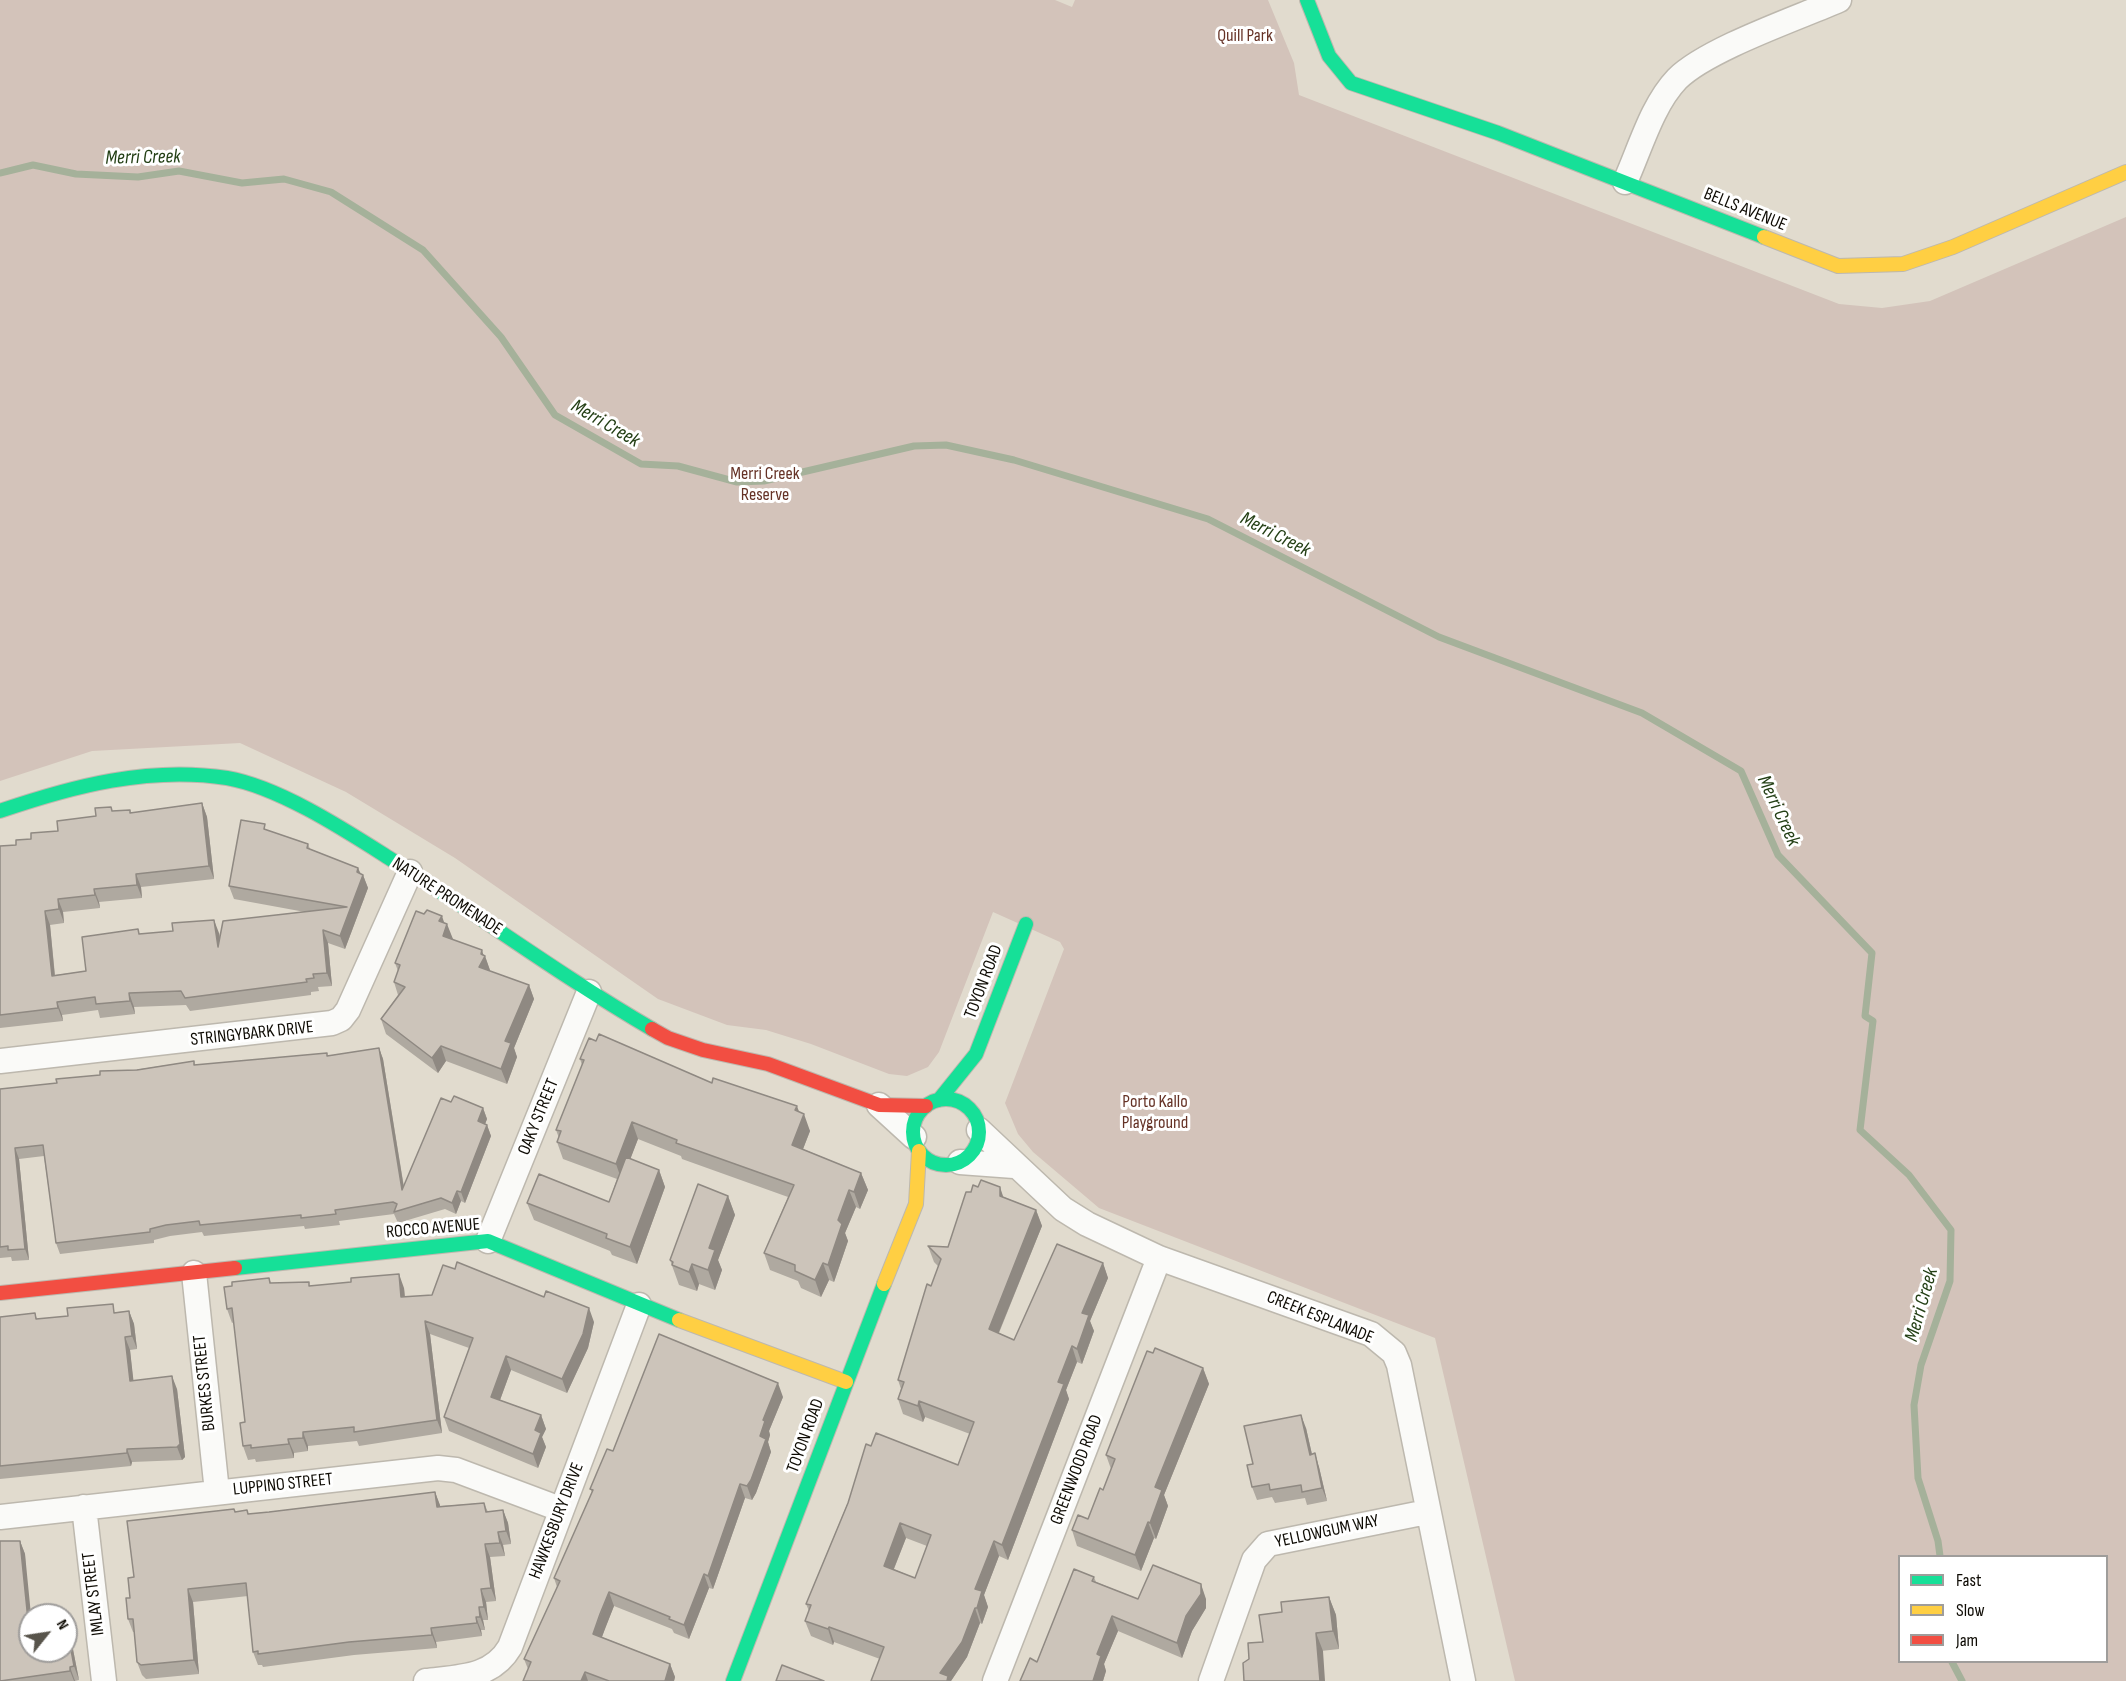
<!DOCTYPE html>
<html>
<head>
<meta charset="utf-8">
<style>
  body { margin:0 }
  #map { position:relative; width:2126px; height:1681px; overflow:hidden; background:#e1dbce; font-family:"Sofia Sans Condensed",sans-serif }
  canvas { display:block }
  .legend { position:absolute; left:1898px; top:1555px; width:210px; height:108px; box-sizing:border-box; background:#fff; border:2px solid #9f9d9b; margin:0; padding:8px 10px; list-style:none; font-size:18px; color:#0e0b04 }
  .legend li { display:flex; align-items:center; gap:12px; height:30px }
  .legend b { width:30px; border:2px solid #9f9d9b }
  .north { position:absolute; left:18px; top:1603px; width:60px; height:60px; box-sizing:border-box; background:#fff; border:2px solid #9f9d9b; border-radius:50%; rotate:60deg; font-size:16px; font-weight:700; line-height:24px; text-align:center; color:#0e0b04 }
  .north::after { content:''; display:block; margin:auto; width:21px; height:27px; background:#58544b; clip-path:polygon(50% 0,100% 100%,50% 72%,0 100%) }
</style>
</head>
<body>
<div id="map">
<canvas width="2126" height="1681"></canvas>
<ul class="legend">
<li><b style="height:8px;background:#16e098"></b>Fast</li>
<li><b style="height:8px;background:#ffcf43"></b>Slow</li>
<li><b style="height:8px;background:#f24e42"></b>Jam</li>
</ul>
<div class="north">N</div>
</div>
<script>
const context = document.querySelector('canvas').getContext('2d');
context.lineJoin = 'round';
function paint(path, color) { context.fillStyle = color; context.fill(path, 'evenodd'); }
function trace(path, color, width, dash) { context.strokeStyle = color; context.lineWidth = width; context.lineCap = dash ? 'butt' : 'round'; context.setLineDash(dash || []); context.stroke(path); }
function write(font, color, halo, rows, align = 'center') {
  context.font = font + ' "Sofia Sans Condensed",sans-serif'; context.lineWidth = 6; context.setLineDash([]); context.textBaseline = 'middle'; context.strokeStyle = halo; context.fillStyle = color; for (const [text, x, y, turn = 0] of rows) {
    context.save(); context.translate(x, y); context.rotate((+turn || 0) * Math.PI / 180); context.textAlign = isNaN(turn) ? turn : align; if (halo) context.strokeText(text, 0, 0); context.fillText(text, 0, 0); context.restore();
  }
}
const green = new Path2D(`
  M0 0H1055L1072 7 1075 0H1268L1294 63 1299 95 1839 304 1882 308 1930 301 2126 217V1681H1515L1435 1338 1099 1208 1033 1152 1018 1134 1005 1103 1064 949 1060 942 993 912 939 1052 928 1067 907 1076 889 1074 811 1044 766 1030 727 1025 658 999 455 858 346 792 240 743 92 751 0 781ZM1900 1556H2106V1662H1900Z`);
const stream = new Path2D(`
  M0 173 33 165 76 174 138 177 179 171 242 183 284 179 331 192 423 250 501 337 555 415 641 464 678 466 737 482 764 481 914 446 946 445 1014 460 1208 519 1439 637 1642 713 1741 771 1778 855 1872 953 1865 1016 1873 1021 1860 1130 1909 1175 1951 1230 1950 1281 1921 1365 1914 1405 1918 1478 1938 1541 1940 1556
  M1952 1662 1962 1681`);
const street = new Path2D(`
  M1625 182C1640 149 1652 105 1677 79 1707 49 1798 18 1839 0
  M0 1061 332 1023 341 1019 348 1010 410 872
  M879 1105 914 1137
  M979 1130 1063 1209 1087 1224 1159 1258 1371 1334 1394 1353 1399 1365 1463 1681
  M960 1162 1014 1166
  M488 1241 589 992
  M194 1273 217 1492
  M84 1507 104 1681
  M0 1517 438 1468 456 1470 560 1509
  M426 1681C459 1677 492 1678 510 1647L639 1305
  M995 1681 1159 1258
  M1211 1681 1254 1560 1268 1544 1427 1512`);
const fast = new Path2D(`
  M1307 0 1329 56 1351 83 1498 133 1764 237
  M0 811C73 786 149 766 227 778 279 787 345 830 389 858 477 914 561 976 652 1029
  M913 1132a33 33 0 1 1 66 0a33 33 0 1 1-66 0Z
  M939 1100 976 1054 1026 924
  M235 1268 488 1241 679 1320
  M733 1681 884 1284`);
const slow = new Path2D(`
  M1764 237 1838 266 1903 264 1953 247 2126 172
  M884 1284 916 1204 919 1151
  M679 1320 846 1382`);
const jam = new Path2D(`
  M652 1029 668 1038 703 1050 768 1064 879 1105 926 1106
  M0 1293 235 1268`);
const wall = new Path2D(`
  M202 803 207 817 214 879 141 887 142 898 99 902 100 908 63 912 64 923 50 925 55 975 86 971 140 934 219 933 220 938 305 912 234 899 229 886 267 830 308 844 310 849 358 868 361 874 363 875 368 888 345 949 328 943 332 986 318 987 319 991 311 992V995L190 1011 186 1005 134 1007 135 1014 100 1018 98 1010 62 1015 63 1021 0 1028V846L16 845 58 831 113 811 130 810 131 813Z
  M444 923 452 939 485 956 490 971 529 985 534 999 514 1048 517 1057 507 1084 446 1061 438 1073 386 1034 381 1019 398 995 394 982 398 971 395 963Z
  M596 1041 712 1083 799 1112 810 1131 803 1149 861 1173 868 1190 860 1209 856 1207 845 1233 848 1241 834 1282 829 1280 821 1297 801 1288 798 1281 770 1270 764 1253 788 1197 682 1159 681 1156 638 1139 630 1159 659 1170 665 1187 637 1264 612 1255 610 1251 534 1220 527 1203 609 1202 617 1179 563 1159 557 1142 559 1138 556 1130 582 1065 580 1059Z
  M379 1048 383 1059 404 1187 451 1102 483 1108 487 1119 485 1124 487 1125 491 1136 465 1203 461 1201 456 1214 445 1209 398 1223 394 1214 339 1221 340 1225 305 1229 304 1226 204 1236 202 1232 170 1236 154 1240V1243L60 1254 56 1243 44 1156 19 1159 29 1260 12 1261 11 1257 0 1258V1089L57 1083 100 1075 194 1061 195 1065 328 1056Z
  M728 1196 735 1215 718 1260 722 1270 715 1290 699 1284 697 1291 679 1285 670 1260Z
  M1004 1197 1036 1210 1042 1226 999 1333 1014 1340 1103 1263 1108 1278 1090 1321 1094 1331 1082 1364 1077 1362 1066 1390 1069 1399 1008 1560 999 1556 984 1595 988 1607 982 1624 980 1623 967 1657 951 1681H871L880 1659 834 1642 833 1645 811 1636 805 1621 809 1611 806 1604 871 1446 958 1465 970 1434 925 1417 923 1422 903 1414 898 1399 901 1389 898 1380 939 1267 934 1262 928 1246 948 1247ZM906 1538 927 1546 915 1578 894 1569Z
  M269 1278 271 1283 311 1286 404 1288 405 1297 594 1322 588 1348 567 1393 511 1370 500 1400 541 1415 546 1429 542 1437 546 1447 538 1468 449 1431 444 1417 469 1348 430 1334 442 1433 359 1446 357 1441 308 1446V1451L294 1453V1458L256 1462 255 1459 248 1460 243 1446 245 1422 234 1322 232 1323 227 1309 232 1286Z
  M129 1311 134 1324 137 1349 130 1350 133 1380 177 1389 185 1457 182 1460 132 1462 131 1466 0 1479V1317L35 1313 37 1319Z
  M1153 1353 1203 1368 1209 1384 1164 1495 1168 1506 1156 1539 1154 1538 1141 1571 1077 1546 1072 1530 1088 1519 1103 1490 1111 1469 1106 1455Z
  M783 1397 769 1431 770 1435 768 1442 771 1452 756 1493 752 1500 745 1498 713 1589 709 1588 689 1639 674 1633 672 1629 614 1606 605 1628 602 1637 670 1664 675 1677 674 1681H523L528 1669 524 1659 557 1587 554 1578 592 1492 590 1489 613 1451Z
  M1306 1428 1312 1454 1319 1467 1327 1501 1307 1505 1305 1498 1275 1503 1272 1497 1257 1500 1252 1487 1253 1464Z
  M435 1492 440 1506 484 1503 488 1512 503 1510 508 1523 511 1544 503 1545 505 1556 490 1557 496 1601 486 1602 488 1620H483L485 1630H481L482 1636 436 1642 437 1648 354 1655 263 1667 262 1665H258L253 1652 248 1596 193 1602 199 1674 146 1679 142 1675 137 1662 135 1632H133L128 1619 134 1577 235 1512 247 1510 248 1514 269 1512Z
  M20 1541 25 1554 30 1651H66V1619L69 1629 79 1680 75 1681H0Z
  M1094 1577 1096 1582 1138 1599H1206V1608L1192 1631 1182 1658 1118 1631 1104 1664 1106 1671 1103 1681H1020L1037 1662Z
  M1329 1597 1336 1615 1339 1649 1249 1659 1263 1642 1282 1612Z`);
const shadedWall = new Path2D(`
  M202 803 207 817 214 879 209 866Z
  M358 868 362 878 363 875 368 888 345 949 340 936Z
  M136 874 141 887 142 898 137 885Z
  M94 889 99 902 100 908 95 895Z
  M58 899 63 912 64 923 59 909Z
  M45 911 50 925 56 989 52 976Z
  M442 916 446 928 447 924 453 939 448 950 443 936 439 921Z
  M214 920 219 933 223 961 218 947Z
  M323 930 328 943 332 986 327 973Z
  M482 950 484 957 485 956 490 970 484 981 479 967Z
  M529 985 534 999 514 1048 517 1057 507 1084 501 1069 505 1041Z
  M129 993 134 1007 135 1014 130 1001Z
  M57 1002 62 1015 63 1021 58 1008Z
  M441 1046 446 1061 438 1073 432 1058Z
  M379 1048 383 1059 406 1201 402 1190Z
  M797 1106 802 1120 804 1114 810 1131 798 1162 792 1145 795 1110Z
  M483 1108 487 1119 482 1132 478 1121Z
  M632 1122 638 1139 622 1181 616 1164Z
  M487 1125 491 1136 465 1203 461 1192Z
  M15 1148 19 1159 29 1260 25 1249Z
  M659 1170 665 1187 637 1264 630 1247Z
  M861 1173 868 1190 860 1209 854 1192Z
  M1000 1187 1005 1202 1000 1196Z
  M849 1190 856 1207 845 1233 848 1241 834 1282 828 1265 838 1220Z
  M457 1191 461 1201 456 1214 452 1203Z
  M728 1196 735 1215 718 1260 722 1270 715 1290 708 1270 709 1248Z
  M1036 1210 1042 1226 994 1344 989 1329Z
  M823 1263 829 1280 821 1297 815 1280Z
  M1103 1263 1108 1278 1090 1321 1094 1331 1082 1364 1077 1349 1082 1313Z
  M692 1264 699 1284 697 1291 689 1272Z
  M399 1274 404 1288 406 1311 401 1297Z
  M589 1308 594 1322 588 1348 567 1393 562 1379Z
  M129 1311 134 1324 137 1349 132 1336Z
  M425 1321 430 1334 442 1433 437 1420Z
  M125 1337 130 1350 135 1394 130 1381Z
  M1072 1346 1077 1362 1066 1390 1069 1399 1008 1560 1002 1545 1058 1382Z
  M506 1356 511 1370 496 1411 491 1397Z
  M1203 1368 1209 1384 1164 1495 1168 1506 1156 1539 1150 1523 1155 1487Z
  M172 1376 177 1389 185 1457 182 1460 177 1447Z
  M778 1383 783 1397 769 1431 770 1435 768 1442 771 1452 756 1493 752 1500 747 1486 760 1436 763 1420Z
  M919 1401 925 1417 923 1422 918 1406Z
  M541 1415 546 1429 542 1437 546 1447 538 1468 533 1454 535 1430Z
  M1301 1415 1306 1428 1315 1468 1310 1455Z
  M303 1432 308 1446V1451L303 1438Z
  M288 1439 294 1453V1458L289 1444Z
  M127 1449 132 1462 131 1466 127 1453Z
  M1315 1453 1319 1467 1327 1501 1322 1488Z
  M740 1484 745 1498 713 1589 708 1576Z
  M435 1492 440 1505 442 1520 437 1507Z
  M503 1510 508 1523 511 1544 506 1531Z
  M1148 1522 1154 1538 1141 1571 1135 1555Z
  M900 1523 906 1538 889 1581 884 1566Z
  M498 1532 503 1545 505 1556 500 1543Z
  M20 1541 25 1554 31 1615H30V1625L28 1620Z
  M994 1541 999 1556 984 1595 988 1607 982 1624 977 1608 975 1589Z
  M485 1544 490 1557 496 1601 491 1588Z
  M704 1574 709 1588 689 1639 684 1625Z
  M1201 1584 1206 1599V1608L1192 1631 1182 1658 1177 1643 1186 1616Z
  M188 1589 193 1602 199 1674 194 1660Z
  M481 1589 486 1602 488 1620 484 1607Z
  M609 1592 614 1606 598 1647 593 1634Z
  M1329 1597 1336 1615 1339 1649 1333 1631Z
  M479 1607 483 1620 485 1630 480 1617Z
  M975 1608 980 1623 967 1657 951 1681H943L940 1673Z
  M1112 1616 1118 1631 1104 1664 1106 1671 1103 1681H1093L1097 1654Z
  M476 1617 481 1630 482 1636 477 1623Z
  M66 1619 69 1629 79 1680 74 1666Z
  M829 1627 834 1642 833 1645 828 1629Z
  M431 1628 436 1642 437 1648 432 1635Z
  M1316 1633 1323 1651 1325 1681H1320Z
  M670 1664 675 1677 674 1681H665Z
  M70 1667 75 1681H74L70 1671Z
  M585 1672 588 1681H581Z`);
const building = new Path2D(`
  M202 803 209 866 136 874 137 885 94 889 95 895 58 899 59 909 45 911 52 976 86 971 82 937 138 929 139 934 173 931 172 923 214 920 218 947 223 921 347 907 229 886 241 820 265 824 264 829 308 844 307 848 358 868 357 872 363 875 340 936 323 930 327 973 313 974 314 978 306 979 307 982 185 998 181 991 129 993 130 1001 96 1004 95 997 57 1002 58 1008 0 1015V846L16 845V840L31 839V833L58 831 57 821 96 816 95 808 111 807 112 811 130 810V813Z
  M427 910 442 916 439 921 447 924 443 936 482 950 481 954 485 956 479 967 529 985 505 1041 511 1043 501 1069 441 1046 432 1058 381 1019 405 987 394 982 400 965 395 963 416 911 424 914Z
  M599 1034 712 1083 713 1078 797 1106 795 1110 804 1114 792 1145 861 1173 854 1192 849 1190 838 1220 842 1224 828 1265 823 1263 815 1280 795 1271V1265L764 1253 794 1185 676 1143 677 1140 632 1122 616 1164 557 1142 561 1131 556 1130 584 1060 580 1059 589 1038 596 1041Z
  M379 1048 402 1190 441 1098 451 1102 454 1096 483 1108 478 1121 487 1125 461 1192 457 1191 452 1203 441 1198 394 1212 397 1204 393 1202 335 1210 336 1214 301 1218V1215L200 1225 199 1221 166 1225 150 1229V1232L56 1243 43 1145 15 1148 25 1249 8 1250V1246L0 1247V1089L57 1083 56 1079 100 1075V1071L137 1070 194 1061V1065L327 1053V1056Z
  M626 1157 659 1170 630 1247 606 1238 607 1234 527 1203 539 1174 609 1202Z
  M981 1180 1000 1187V1196L1036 1210 989 1329 1014 1340 1057 1244 1103 1263 1082 1313 1089 1315 1077 1349 1072 1346 1058 1382 1064 1384 1002 1545 994 1541 975 1589 982 1591 977 1608H975L962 1642 940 1673 948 1676 947 1681H871L884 1647 829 1627 828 1629 805 1621 811 1605 806 1604 848 1503 866 1444 871 1446 876 1433 958 1465 974 1422 919 1401 918 1406 898 1399 904 1382 898 1380 927 1284 931 1286 941 1259 928 1246 948 1247 966 1192H971L973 1185 978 1187ZM900 1523 931 1535 915 1578 884 1566Z
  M698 1184 728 1196 709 1248 715 1250 708 1270 692 1264 689 1272 672 1265 673 1262 670 1260Z
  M457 1262 544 1297 546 1291 589 1308 583 1334 562 1379 506 1356 491 1397 541 1415 535 1430 541 1433 533 1454 444 1417 473 1338 425 1321 437 1420 354 1432V1427L303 1432V1438L288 1439 289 1444 251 1448V1445L243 1446 240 1423 245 1422 232 1308 227 1309 224 1287 232 1286V1282L269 1278 270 1283 309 1282V1286L351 1282V1278L399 1274 401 1297 432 1295 443 1265 455 1269Z
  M113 1304 114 1313 129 1311 132 1336 125 1337 130 1381 172 1376 180 1444 177 1447 127 1449V1453L0 1466V1317L35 1313 36 1319 68 1316 67 1308Z
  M659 1334 778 1383 763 1420 765 1421 760 1436 766 1439 751 1480 747 1486 740 1484 708 1576 704 1574 684 1625 669 1619 670 1617 609 1592 600 1614 593 1634 670 1664 665 1681H609L585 1672 581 1681H523L531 1662 524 1659 560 1581 554 1578 593 1490 590 1489 598 1470 607 1449 613 1451Z
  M1155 1348 1203 1368 1155 1487 1162 1490 1150 1523 1148 1522 1135 1555 1072 1530 1078 1515 1088 1519 1100 1488 1103 1490 1115 1459 1106 1455 1147 1351 1153 1353Z
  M1301 1415 1310 1455 1315 1453 1322 1488 1302 1492 1301 1485 1270 1490 1269 1484 1252 1487 1247 1465 1253 1464 1244 1426Z
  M435 1492 437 1507 484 1503 486 1512 503 1510 506 1531 498 1532 500 1543 485 1544 491 1588 481 1589 484 1607H479L480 1617H476L477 1623 431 1628 432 1635 349 1642 258 1654V1651L253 1652 246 1583 188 1589 194 1660 141 1665 137 1662 133 1619H128L126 1598H130L128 1578 134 1577 127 1521 234 1509 235 1512 247 1510 248 1514 269 1512Z
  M0 1541H20L28 1620H30V1651H66V1623L74 1666 70 1667V1671L0 1681Z
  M1153 1565 1201 1584V1594L1186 1616 1177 1643 1112 1616 1097 1654 1101 1656 1093 1681H1020L1030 1658 1037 1662 1074 1569 1094 1577 1092 1581 1138 1599Z
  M1329 1597 1333 1631 1316 1633 1320 1681H1244L1243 1663 1249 1659 1248 1643 1263 1642 1259 1615 1282 1612 1281 1602Z
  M782 1665 824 1681H776Z`);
const parkNames = [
  ["Quill Park",1245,36],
  ["Merri Creek",765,474],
  ["Reserve",765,495],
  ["Porto Kallo",1155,1102],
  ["Playground",1155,1123]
];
const streetNames = [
  ["BELLS AVENUE",1745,210,22],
  ["NATURE PROMENADE",447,897,33],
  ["TOYON ROAD",984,982,-69],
  ["STRINGYBARK DRIVE",252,1034,-6],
  ["OAKY STREET",539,1117,-68],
  ["ROCCO AVENUE",433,1229,-5],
  ["CREEK ESPLANADE",1320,1318,22],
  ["BURKES STREET",205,1383,-96],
  ["TOYON ROAD",806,1436,-70],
  ["GREENWOOD ROAD",1077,1470,-69],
  ["LUPPINO STREET",283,1485,-6],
  ["HAWKESBURY DRIVE",557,1521,-69],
  ["YELLOWGUM WAY",1327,1532,-12],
  ["IMLAY STREET",94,1594,-97]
];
const waterNames = [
  ["Merri Creek",143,158,-1],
  ["Merri Creek",605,424,30],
  ["Merri Creek",1275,535,27],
  ["Merri Creek",1778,811,65],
  ["Merri Creek",1922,1305,-74]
];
paint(green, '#d3c3ba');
trace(stream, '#a5b19a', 7);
trace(street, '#bdb8ae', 27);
trace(fast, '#bdb8ae', 16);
trace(slow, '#bdb8ae', 16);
trace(jam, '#bdb8ae', 16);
trace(street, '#fafaf8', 24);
trace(fast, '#16e098', 14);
trace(slow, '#ffcf43', 14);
trace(jam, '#f24e42', 14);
paint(wall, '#afa9a0');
paint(shadedWall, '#8f8982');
paint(building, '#ccc4ba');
trace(building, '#8f8982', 1.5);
write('18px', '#653226', '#fff', parkNames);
write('18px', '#0e0b04', '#fff', streetNames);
write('italic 20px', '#233f15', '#fff', waterNames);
</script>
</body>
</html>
